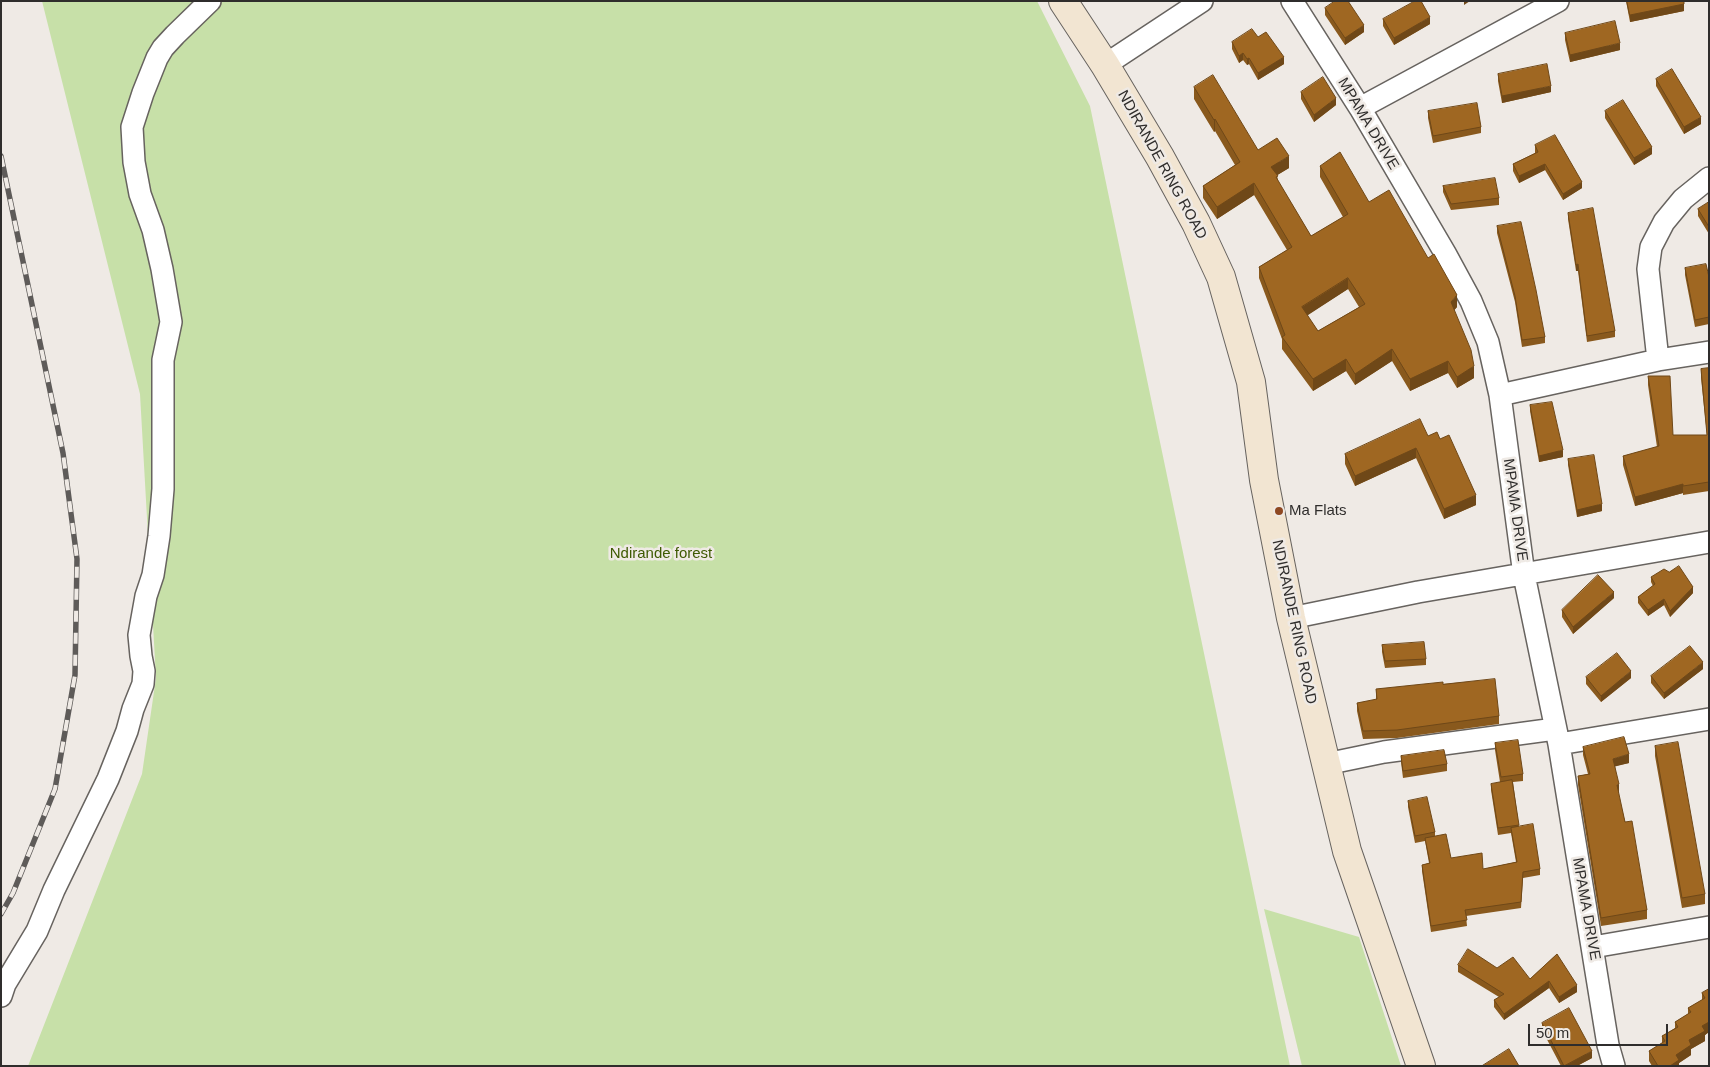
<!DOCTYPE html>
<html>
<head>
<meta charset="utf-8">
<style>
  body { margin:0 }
  #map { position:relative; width:1710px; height:1067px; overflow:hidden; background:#efeae5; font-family:Helvetica,sans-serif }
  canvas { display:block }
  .frame { position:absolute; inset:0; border:2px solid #2f2d2c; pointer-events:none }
  .scale { position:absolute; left:1528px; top:1024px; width:140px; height:22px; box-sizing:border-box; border:2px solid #2f2d2c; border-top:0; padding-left:6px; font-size:15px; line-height:18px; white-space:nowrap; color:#2f2d2c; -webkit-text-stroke:4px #efeae5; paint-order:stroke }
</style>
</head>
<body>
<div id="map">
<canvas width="1710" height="1067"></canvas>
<div class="frame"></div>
<div class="scale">50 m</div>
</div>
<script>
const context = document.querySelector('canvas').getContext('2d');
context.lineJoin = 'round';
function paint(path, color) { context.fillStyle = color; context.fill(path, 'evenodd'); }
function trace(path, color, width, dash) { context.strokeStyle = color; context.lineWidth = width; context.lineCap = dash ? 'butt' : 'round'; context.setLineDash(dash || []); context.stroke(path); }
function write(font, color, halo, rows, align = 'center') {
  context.font = font + ' Helvetica,sans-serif'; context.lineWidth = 5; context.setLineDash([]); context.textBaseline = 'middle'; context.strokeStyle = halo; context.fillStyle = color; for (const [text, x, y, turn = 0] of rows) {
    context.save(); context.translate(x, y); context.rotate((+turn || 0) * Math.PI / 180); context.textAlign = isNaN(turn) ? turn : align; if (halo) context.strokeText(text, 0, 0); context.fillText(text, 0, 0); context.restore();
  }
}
const green = new Path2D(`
  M42 1H1037L1090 106 1290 1066H28L142 774 156 678 140 394Z
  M1264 909 1359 937 1401 1066H1302Z`);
const street = new Path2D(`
  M1292 1 1360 108 1445 253 1471 301 1488 342 1500 395 1524 575 1559 744 1608 1045 1614 1066
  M1105 65 1202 1
  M1360 108 1558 1
  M1658 360 1648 269 1651 247 1664 222 1683 199 1709 178
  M1500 395 1658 360 1709 352
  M1291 618 1418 592 1709 542
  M1559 744 1709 719
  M1326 764 1384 752 1555 729
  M1593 947 1709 927
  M1 996 5 984 37 931 54 890 108 779 127 731 133 709 143 684 144 671 141 656 139 635 146 596 153 575 159 536 163 489V360L171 322 162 269 153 230 140 194 134 162 132 127 143 93 157 58 163 48 175 35 210 1`);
const secondary = new Path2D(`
  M1063 1 1105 65 1160 157 1196 223 1221 277 1251 382 1264 480 1291 618 1347 851 1421 1066`);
const rail = new Path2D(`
  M1 156 63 453 77 559 75 675 55 789 13 893 1 914`);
const wall = new Path2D(`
  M1626 1H1684V11L1630 22Z
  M1325 8 1364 32 1345 45 1325 15Z
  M1383 19 1430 24 1394 45 1383 26Z
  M1565 33 1620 50 1570 62 1565 40Z
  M1258 37 1284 64 1258 80 1249 64 1247 65 1243 60 1239 63 1232 49V42Z
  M1498 74 1551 92 1502 103 1498 81Z
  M1656 79 1701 124 1684 134 1656 86Z
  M1194 87 1258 150 1289 168 1277 175 1278 181 1311 236 1343 217 1320 177V166L1369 202 1428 258 1457 307 1454 310 1474 378 1457 388 1448 373 1410 391 1392 361 1355 385 1346 371 1313 391 1282 349V339L1259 278V267L1287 250 1254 195 1217 219 1203 198V186L1235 165 1215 131 1214 132 1194 99ZM1348 289 1359 307 1318 331 1307 315Z
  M1301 92 1336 105 1314 122 1301 99Z
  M1428 111 1481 127V133L1433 143 1428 118Z
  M1605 111 1652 154 1634 165 1605 118Z
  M1535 145 1582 188 1563 200 1545 170 1519 183 1513 171V164L1535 153Z
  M1443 186 1499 198V205L1451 210 1443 192Z
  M1709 202V234L1698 216V209Z
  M1568 213 1615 331V337L1587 342 1578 271H1576L1568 219Z
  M1497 226 1545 337V343L1522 347 1515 302 1497 233Z
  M1685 268 1709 277V324L1695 327 1685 275Z
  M1709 368V491L1683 495V493L1635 506 1623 465V456L1657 447 1648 385V376L1673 435H1707L1701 378V369Z
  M1530 405 1563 457 1539 462 1530 411Z
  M1428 436 1440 439 1476 505 1444 519 1416 458 1355 486 1345 464V454Z
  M1568 459 1602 511 1577 517 1568 465Z
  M1651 577 1693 593 1670 617 1664 605 1648 616 1638 603V597L1653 586 1651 582Z
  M1614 598 1573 634 1562 617V610Z
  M1382 645 1426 659V665L1385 668 1382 652Z
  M1703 669 1664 699 1651 683V676Z
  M1586 677 1631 678 1601 702 1586 684Z
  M1443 684 1499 716V724L1397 738 1363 739 1357 711V703L1376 700V689Z
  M1495 743 1523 774V781L1513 782 1519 827 1540 869V875L1523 878 1521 908 1466 916 1467 926 1431 932 1422 871V865L1429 863 1425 841 1415 843 1408 807V801L1435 832V836L1451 858 1483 869 1516 862 1511 833 1498 835 1491 790V784L1500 782 1495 750Z
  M1655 746 1705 894V904L1682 908 1655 756Z
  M1583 747 1629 763 1615 766 1618 793 1647 910V919L1601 926 1578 785V776L1588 774 1583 755Z
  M1401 756 1447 764V771L1403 778 1401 762Z
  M1557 954 1577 992 1559 1003 1549 988 1504 1020 1494 1007V1000L1499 997 1458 972V965L1497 968 1530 979Z
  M1709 989V1032L1705 1035V1041L1691 1049V1055L1679 1063V1066H1652L1649 1061V1051L1662 1043V1036L1675 1028V1022L1688 1014V1008L1702 1000V993Z
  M1542 1023 1592 1058 1577 1066H1561L1542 1030Z`);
const shadedWall = new Path2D(`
  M1464 1H1470L1464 5Z
  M1684 4V11L1630 22V15Z
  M1430 17V24L1394 45V38Z
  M1364 25V32L1345 45V38Z
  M1620 43V50L1570 62V55Z
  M1243 53V60L1239 63V56Z
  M1284 57V64L1258 80V73Z
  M1249 58V64L1247 65V59Z
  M1551 86V92L1502 103V96Z
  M1336 98V105L1314 122V115Z
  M1701 117V124L1684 134V127Z
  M1215 119V131L1214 132V120Z
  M1652 147V154L1634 165V158Z
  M1289 156V168L1271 179V167Z
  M1545 164V170L1519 183V176Z
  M1582 182V188L1563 200V194Z
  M1254 183V195L1217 219V207Z
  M1578 264V271H1576V265Z
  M1348 278V289L1302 319V307Z
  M1457 295V307L1451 314V302Z
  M1392 349V361L1355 385V374Z
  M1346 359V371L1313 391V379Z
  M1448 361V373L1410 391V379Z
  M1474 366V378L1457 388V377Z
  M1416 448V458L1355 486V476Z
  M1563 450V457L1539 462V456Z
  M1683 484V493L1635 506V497Z
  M1476 495V505L1444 519V509Z
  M1602 504V511L1577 517V510Z
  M1693 587V593L1670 617V611Z
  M1614 592V598L1573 634V627Z
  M1664 599V605L1648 616V610Z
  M1703 662V669L1664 699V693Z
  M1631 671V678L1601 702V696Z
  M1629 754V763L1613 767V759Z
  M1619 784V793H1617V785Z
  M1549 981V988L1504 1020V1014Z
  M1577 985V992L1559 1003V997Z
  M1709 1022V1032L1705 1035V1041L1691 1049V1055L1679 1063V1066H1670L1676 1055 1702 1026Z
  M1592 1051V1058L1577 1066H1565Z`);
const building = new Path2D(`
  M1335 1H1348L1364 25 1345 38 1325 8Z
  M1415 1H1421L1430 17 1394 38 1383 19Z
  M1627 1H1684V4L1630 15Z
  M1615 21 1620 43 1570 55 1565 33Z
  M1252 29 1258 37 1266 32 1284 57 1258 73 1249 58 1247 59 1243 53 1239 56 1232 42Z
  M1547 64 1551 86 1502 96 1498 74Z
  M1672 69 1701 117 1684 127 1656 79Z
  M1213 75 1258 150 1277 138 1289 156 1271 167 1278 176 1276 177 1311 236 1348 214 1320 166 1340 152 1369 202 1389 190 1428 258 1434 254 1457 295 1451 302 1471 350 1474 366 1457 377 1448 361 1410 379 1392 349 1355 374 1346 359 1313 379 1282 337 1285 335 1259 267 1292 247 1254 183 1217 207 1203 186 1240 162 1215 119 1214 120 1194 87ZM1348 278 1365 304 1318 331 1302 307Z
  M1323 77 1336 98 1314 115 1301 92Z
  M1623 100 1652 147 1634 158 1605 111Z
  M1477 103 1481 127 1433 136 1428 111Z
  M1555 135 1582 182 1563 194 1545 164 1519 176 1513 164 1538 152 1535 145Z
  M1495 178 1499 198 1451 204 1443 186Z
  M1709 202V227L1698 209Z
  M1593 208 1615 331 1587 336 1578 264 1576 265 1568 213Z
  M1521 222 1536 290 1545 337 1522 340 1515 296 1497 226Z
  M1706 264 1709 277V317L1695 320 1685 268Z
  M1709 368V482L1683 486V484L1635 497 1623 456 1659 446 1648 376H1670L1673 435H1707L1701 369Z
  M1552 402 1563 450 1539 456 1530 405Z
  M1420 419 1428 436 1437 432 1440 439 1449 435 1476 495 1444 509 1416 448 1355 476 1345 454Z
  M1594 455 1602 504 1577 510 1568 459Z
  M1679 566 1693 587 1670 611 1664 599 1648 610 1638 597 1655 584 1651 577 1664 569 1669 572Z
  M1598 575 1614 592 1573 627 1562 610Z
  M1424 642 1426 659 1385 661 1382 645Z
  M1690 646 1703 662 1664 693 1651 676Z
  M1617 653 1631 671 1601 696 1586 677Z
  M1495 679 1499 716 1397 730 1363 731 1357 703 1377 699 1376 689 1443 682V684Z
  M1624 737 1629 754 1613 759 1619 784 1617 785 1625 822 1632 821 1647 910 1601 918 1578 776 1590 774 1583 747Z
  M1518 740 1523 774 1501 777 1495 743Z
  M1678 742 1705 894 1682 898 1655 746Z
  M1444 750 1447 764 1403 771 1401 756Z
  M1512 780 1519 825 1498 828 1491 784Z
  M1427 797 1435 832 1415 836 1408 801Z
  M1533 824 1540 869 1523 872 1521 902 1465 910 1467 920 1431 926 1422 865 1430 863 1425 838 1446 834 1451 858 1482 853 1483 869 1517 862 1511 828Z
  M1468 949 1497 968 1513 957 1530 979 1557 954 1577 985 1559 997 1549 981 1504 1014 1494 1000 1504 994 1458 965Z
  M1709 989V1022L1702 1026 1705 1031 1689 1040 1691 1045 1676 1055 1679 1060 1670 1066H1658L1649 1051 1665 1041 1662 1036 1678 1027 1675 1022 1691 1012 1688 1008 1705 998 1702 993Z
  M1569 1008 1592 1051 1564 1066 1542 1023Z
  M1509 1049 1519 1066H1482Z`);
const markers = [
  [1279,511,5,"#8e4822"]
];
const streetNames = [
  ["MPAMA DRIVE",1368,124,59],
  ["NDIRANDE RING ROAD",1162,165,61],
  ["MPAMA DRIVE",1515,510,82],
  ["NDIRANDE RING ROAD",1294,622,78],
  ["MPAMA DRIVE",1586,909,80]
];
const poiNames = [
  ["Ma Flats",1289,511]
];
const parkNames = [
  ["Ndirande forest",661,554]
];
paint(green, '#c7e0a8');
trace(street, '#67635f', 24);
trace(secondary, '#67635f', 30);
trace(street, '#fff', 21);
trace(secondary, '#f2e5d2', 28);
trace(rail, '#5e5b59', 5.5);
trace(rail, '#efeae5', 4, [11]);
paint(wall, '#89591d');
paint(shadedWall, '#6f4818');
paint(building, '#9f6722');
trace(building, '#6f4818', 1);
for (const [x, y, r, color] of markers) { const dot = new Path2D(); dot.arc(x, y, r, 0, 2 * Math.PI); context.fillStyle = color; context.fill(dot); trace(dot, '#efeae5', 2); }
write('15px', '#2f2d2c', '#efeae5', streetNames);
write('15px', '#2f2d2c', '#efeae5', poiNames, 'left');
write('15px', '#3e5a02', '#efeae5', parkNames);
</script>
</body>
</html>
